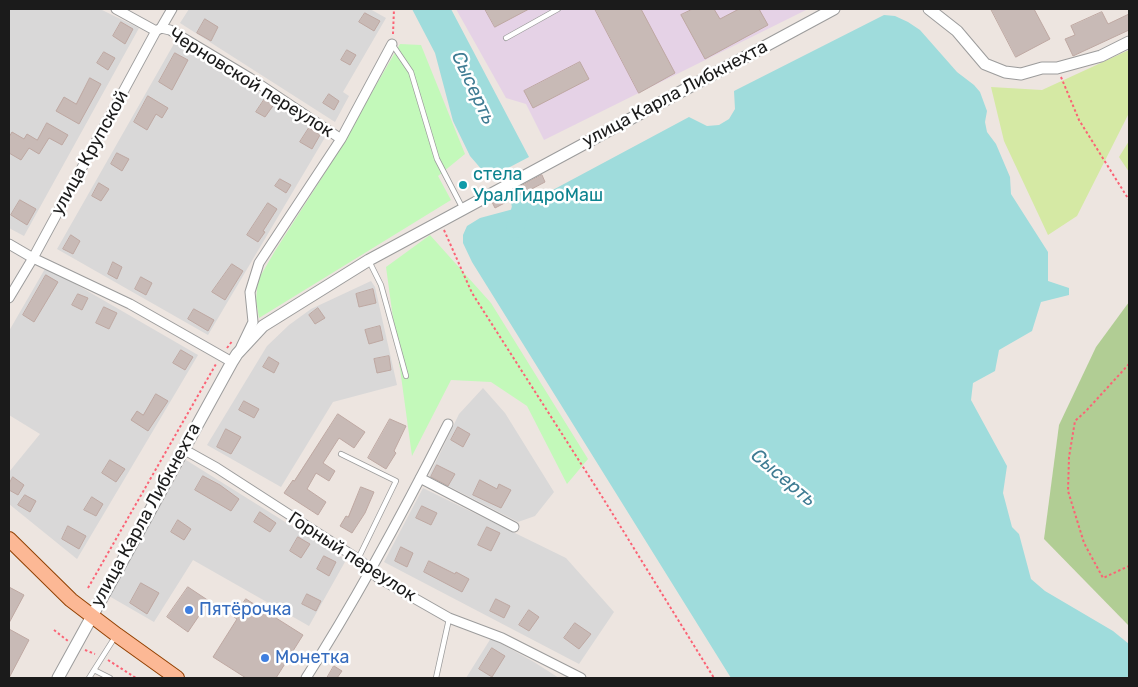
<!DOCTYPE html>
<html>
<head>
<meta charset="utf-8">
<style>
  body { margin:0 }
  #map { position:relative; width:1138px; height:687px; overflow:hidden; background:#ede5e0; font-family:Rubik,sans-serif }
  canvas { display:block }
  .frame { position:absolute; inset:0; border:10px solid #1b1b1b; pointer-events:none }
</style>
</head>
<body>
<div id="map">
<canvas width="1138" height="687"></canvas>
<div class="frame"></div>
</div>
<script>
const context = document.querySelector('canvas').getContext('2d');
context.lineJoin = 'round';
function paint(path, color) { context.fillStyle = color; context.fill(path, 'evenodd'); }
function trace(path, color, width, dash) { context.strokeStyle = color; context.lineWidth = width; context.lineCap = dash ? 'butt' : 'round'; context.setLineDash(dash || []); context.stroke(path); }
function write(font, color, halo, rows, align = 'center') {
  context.font = font + ' Rubik,sans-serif'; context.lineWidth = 5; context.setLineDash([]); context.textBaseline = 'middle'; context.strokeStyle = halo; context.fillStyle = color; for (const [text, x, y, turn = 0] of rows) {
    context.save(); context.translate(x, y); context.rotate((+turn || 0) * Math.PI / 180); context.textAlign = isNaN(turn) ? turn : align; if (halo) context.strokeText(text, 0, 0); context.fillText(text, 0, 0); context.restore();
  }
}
const residential = new Path2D(`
  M9 9H100L139 28 24 236 9 228Z
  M189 9H370L386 18 343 92 349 96 335 122 180 23Z
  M175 42 269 98 327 134 208 335 57 249Z
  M46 267 198 355 77 559 9 504V472L40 434 9 415V331Z
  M371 281 375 287 397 385 333 402 281 487 207 445 267 346 289 325 311 309Z
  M483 388 505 413 554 492 535 516 518 522 429 476 459 414Z
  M186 460 346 560 309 626 193 560 154 622 109 596Z
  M423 488 566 558 614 612 579 664 384 562Z
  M491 638 534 662 559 678H466Z`);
const industrial = new Path2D(`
  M456 9H808L544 140 526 104 506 98Z`);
const grass = new Path2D(`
  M1129 50V113L1077 216 1048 235 1004 141 991 87 1042 90Z
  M1129 141V172L1119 157Z`);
const forest = new Path2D(`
  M1129 302V626L1044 539 1059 425 1096 347Z`);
const park = new Path2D(`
  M400 44 421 45 465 154 438 176 451 200 259 318 256 300 258 280 275 251 323 176Z
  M430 235 491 303 588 459 567 484 527 406 491 382 451 380 412 456 386 267Z`);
const water = new Path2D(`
  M412 9H451L529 157 489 178 470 156 453 121 435 53Z
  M884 15 895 16 908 22 920 30 957 72 974 85 980 92 987 111 985 122 987 132 996 144 1010 177 1011 194 1048 252V281L1069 288V295L1041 302 1032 331 999 350 995 371 973 383 971 400 1007 466 1003 493 1012 527 1019 534 1031 579 1045 591 1113 631 1129 644V678H731L472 262 463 243V235L467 226 480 218 521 207 689 117 707 126 719 125 729 119 735 109 734 91Z`);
const river = new Path2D(`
  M515 229 521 207 520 201`);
const building = new Path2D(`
  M485 9H529L495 27Z
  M595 9H641L675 73 639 93Z
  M693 9H714L720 19 739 9H759L768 25 705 59 681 15Z
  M991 9H1034L1050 39 1016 57Z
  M1102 12 1108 24 1129 14V30L1073 56 1065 39 1075 35 1071 26Z
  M365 13 380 21 374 31 359 22Z
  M205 19 218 27 211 41 197 33Z
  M121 22 133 29 125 44 113 36Z
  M347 50 356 55 350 65 341 60Z
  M104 52 115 58 108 70 97 63Z
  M175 53 188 60 172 90 159 82Z
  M580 62 589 79 533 108 524 91Z
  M90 78 101 84 79 124 56 111 64 97 76 104Z
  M329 94 339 101 334 110 323 103Z
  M148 96 168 108 162 118 156 114 147 130 134 122Z
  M266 97 275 103 265 117 256 112Z
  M47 123 68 135 62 145 49 138 39 154 29 148 21 160 9 153V137L12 132 24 139 27 134 37 140Z
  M309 128 320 135 312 149 300 142Z
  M117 153 129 159 122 171 111 164Z
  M542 175 545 182 495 208 492 202Z
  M280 179 291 185 286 193 275 186Z
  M99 183 109 189 101 201 92 196Z
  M20 200 36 209 27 225 11 215Z
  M268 203 277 209 263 231 265 232 258 242 247 235Z
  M71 235 80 241 73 254 63 249Z
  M113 262 122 267 117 279 108 274Z
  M232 264 243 271 225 300 212 292Z
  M46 275 58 282 34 322 23 315Z
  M141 277 152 283 146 295 135 289Z
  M373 289 376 303 359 307 356 294Z
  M78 294 88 298 82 310 72 305Z
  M104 307 117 313 109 329 96 323Z
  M318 308 325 318 315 324 309 315Z
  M194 309 214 320 208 331 188 319Z
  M380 326 383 340 369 344 365 330Z
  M181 350 193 357 185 370 173 363Z
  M389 356 391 370 377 373 374 359Z
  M269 357 279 363 274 373 263 367Z
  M156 394 168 401 148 431 131 420 137 411 143 415Z
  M244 401 259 409 254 418 239 410Z
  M338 414 365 432 354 448 339 438 323 463 335 471 329 481 316 473 307 489 326 502 318 515 284 493 293 480 294 481Z
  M390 419 406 426 394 451 396 453 386 469 368 458Z
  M458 427 470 434 463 447 451 440Z
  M226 429 241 437 231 454 217 447Z
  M110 460 125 469 116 482 102 473Z
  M437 465 455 474 448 486 431 477Z
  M203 476 220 485 239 499 231 511 195 490Z
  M13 477 24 485 18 495 9 490V484Z
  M480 480 497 489 499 484 511 490 501 508 473 495Z
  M361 487 374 492 365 513 352 533 340 526 346 516 348 517Z
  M25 495 36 501 30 512 18 505Z
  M92 497 103 504 96 516 84 510Z
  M422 506 437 513 431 525 416 518Z
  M260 512 276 523 270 532 254 522Z
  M178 520 191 529 184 540 171 532Z
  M68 526 86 536 79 549 62 539Z
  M487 527 500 533 491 551 478 545Z
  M298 537 310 544 301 558 290 551Z
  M401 547 413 553 407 567 395 561Z
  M324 556 336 562 329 576 317 569Z
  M429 561 455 574 456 572 469 579 462 592 424 572Z
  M141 583 159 593 147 614 130 603Z
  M9 587 24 595 9 623Z
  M188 587 209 601 188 632 167 617Z
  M307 594 321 601 316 611 302 604Z
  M246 599 303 635 276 678H246L213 657 237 619 234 617Z
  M496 599 510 606 504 618 490 611Z
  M529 610 539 617 529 631 519 625Z
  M575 623 591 634 579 649 564 638Z
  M9 629 29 640 9 678Z
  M492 648 505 656 492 677 479 669Z
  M334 666 342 671 337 678H327Z`);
const path = new Path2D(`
  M393 34 394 9
  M1061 77 1079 120 1129 200
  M444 230 472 293 601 495 714 678
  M227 348 233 340
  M1129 364 1086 411 1075 421 1069 457 1068 491 1084 543 1103 578 1129 566
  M88 588 216 364
  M54 630 68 641
  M85 650 95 654
  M108 660 136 678`);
const service = new Path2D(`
  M506 38 558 9
  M392 44 411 72 437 159 463 209
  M369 261 381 285 406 376
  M341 454 396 481 358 559
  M94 670 115 637
  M89 678 94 670 110 678
  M436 678 449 619`);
const minor = new Path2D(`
  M116 9 156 31
  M161 28 170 30 250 78 341 139
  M9 244 33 258 130 304 232 362
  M9 298 33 258 156 31 161 28 172 9
  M241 347 253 322 250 292 259 263 341 139 392 44
  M183 449 217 468 358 559 371 569 377 577 449 618 502 638 581 678
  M420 478 514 527
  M306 678C358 597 404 511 448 424`);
const tertiary = new Path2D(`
  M929 9 957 31 985 64 1005 72 1021 74 1042 68H1057L1101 56 1129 42
  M58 678 232 362 237 354 263 326 369 260 834 9`);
const primary = new Path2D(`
  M9 539 71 600 117 635 177 678`);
const markers = [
  [463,185,5,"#0f9aa8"],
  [189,610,5,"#3f7fe0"],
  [265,658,5,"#3f7fe0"]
];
const streetNames = [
  ["Черновской переулок",251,83,32],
  ["улица Карла Либкнехта",675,94,-28],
  ["улица Крупской",90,153,-61],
  ["улица Карла Либкнехта",146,515,-61],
  ["Горный переулок",352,557,33]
];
const cultureNames = [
  ["стела",473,175],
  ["УралГидроМаш",473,196]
];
const shopNames = [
  ["Пятёрочка",199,610],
  ["Монетка",275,658]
];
const waterNames = [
  ["Сысерть",473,88,65],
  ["Сысерть",783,478,40]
];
paint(residential, '#d9d8d8');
paint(industrial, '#e5d2e6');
paint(grass, '#d5e9a4');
paint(forest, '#b1cd94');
paint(park, '#c3f9ba');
paint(water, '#9fdcdc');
trace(river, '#9fdcdc', 18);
paint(building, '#c8bab6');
trace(building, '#bea8a2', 1);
trace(service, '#9c9c9c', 6);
trace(minor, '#9c9c9c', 11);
trace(tertiary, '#9c9c9c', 13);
trace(primary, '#924000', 16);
trace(path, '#fb6375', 2, [2.5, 2.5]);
trace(service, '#fff', 4.5);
trace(minor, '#fff', 9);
trace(tertiary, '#fff', 11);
trace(primary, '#fcb895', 14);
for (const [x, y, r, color] of markers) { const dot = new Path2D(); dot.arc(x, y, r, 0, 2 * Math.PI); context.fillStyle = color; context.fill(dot); trace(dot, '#fff', 2); }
write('18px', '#1b1b1b', '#fff', streetNames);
write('18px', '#0d838f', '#fff', cultureNames, 'left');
write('18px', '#366cbe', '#fff', shopNames, 'left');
write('italic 19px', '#3f7c93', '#fff', waterNames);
</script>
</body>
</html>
